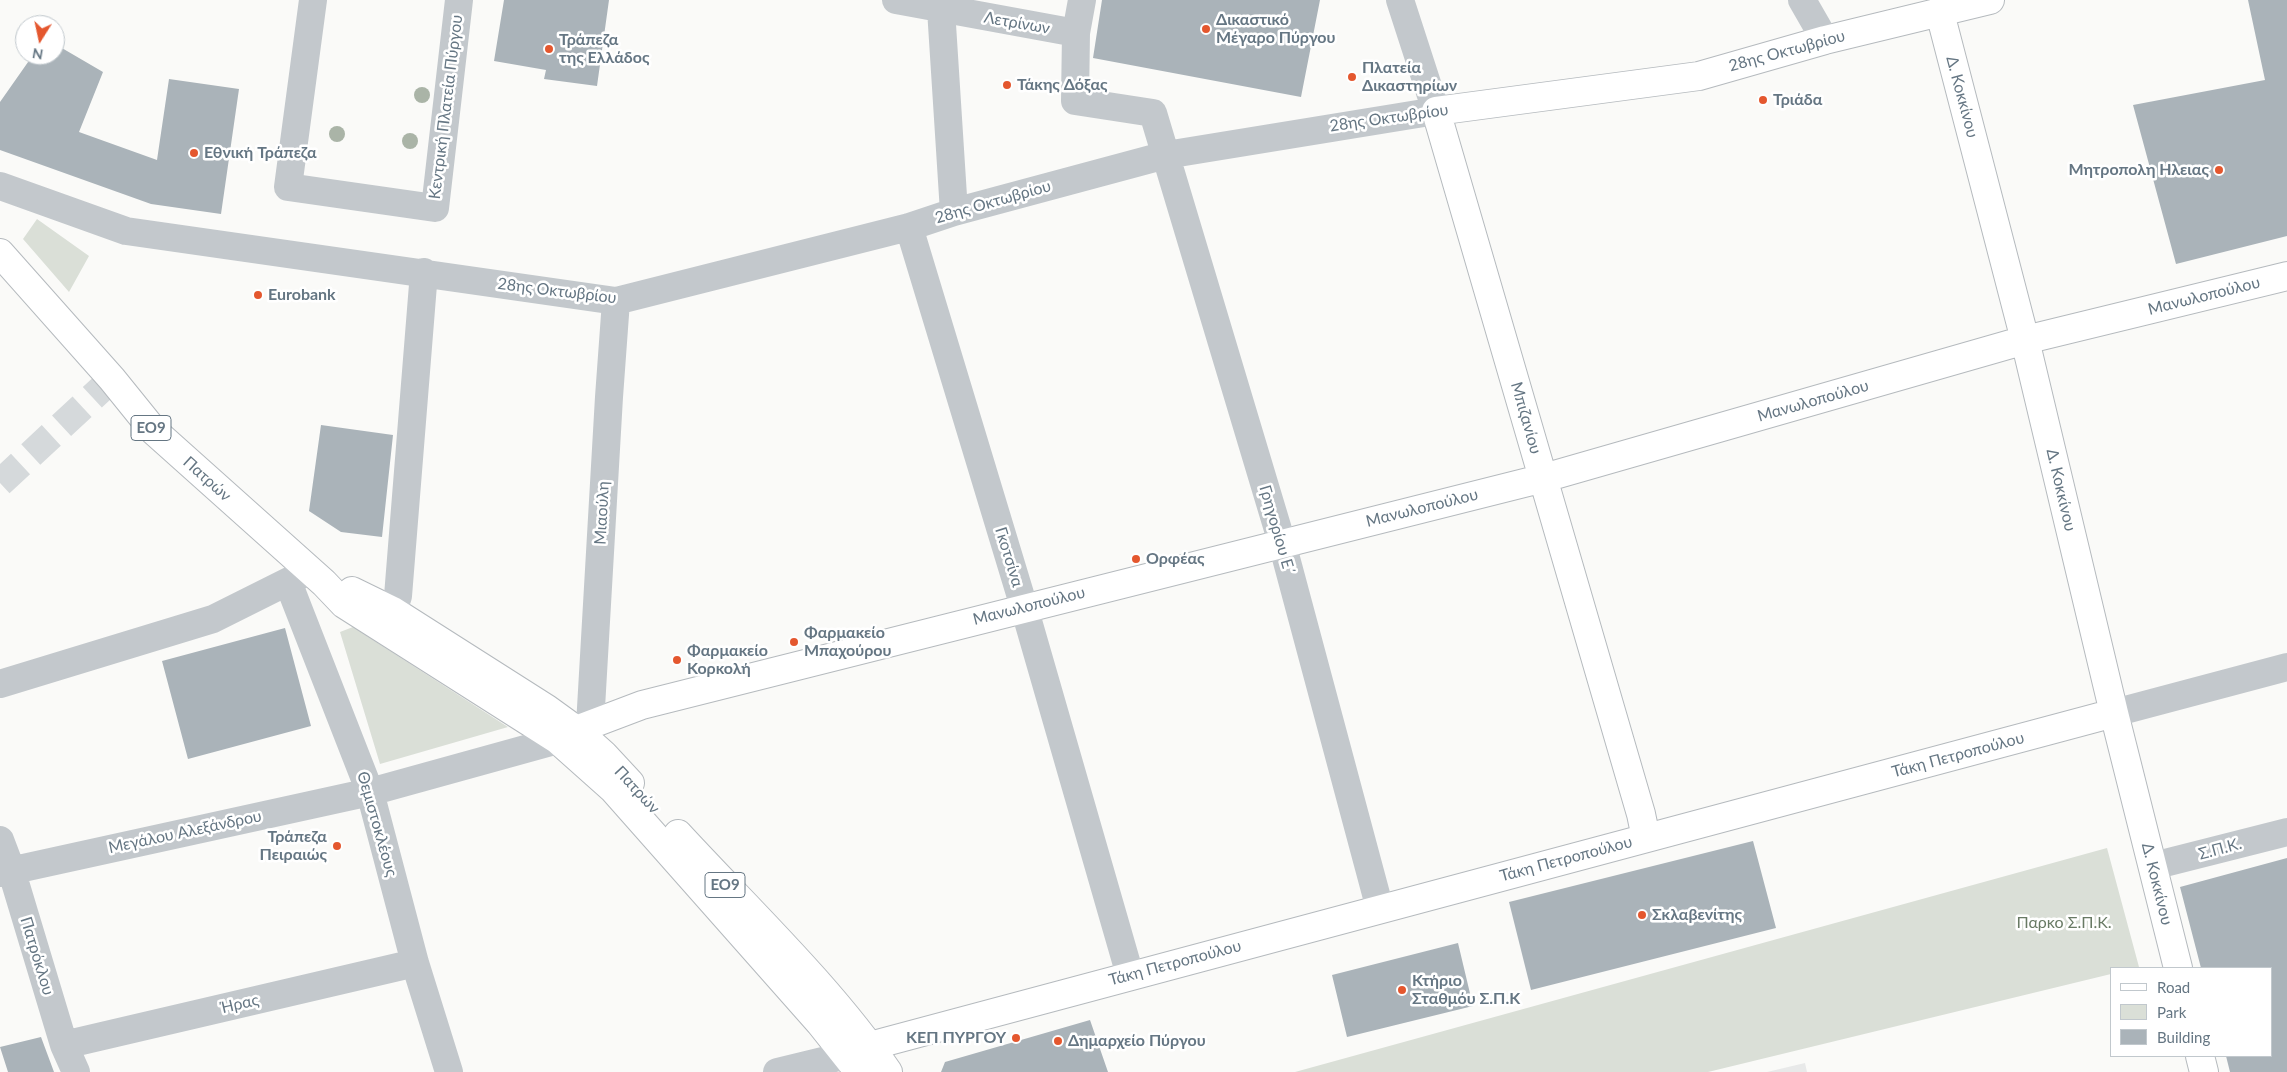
<!DOCTYPE html>
<html>
<head>
<meta charset="utf-8">
<style>
  body { margin:0 }
  #map { position:relative; width:2287px; height:1072px; overflow:hidden; background:#fafaf8; font-family:Lato,sans-serif }
  canvas { display:block }
  .legend { position:absolute; left:2110px; top:967px; width:162px; height:90px; box-sizing:border-box; background:#fff; border:1px solid #c1c8cd; margin:0; padding:6px 9px; list-style:none; font-size:15px; color:#657683 }
  .legend li { display:flex; align-items:center; gap:10px; height:25px }
  .legend b { width:25px; border:1px solid #c1c8cd }
  .north { position:absolute; left:15px; top:15px; width:50px; height:50px; box-sizing:border-box; background:#fff; border:1px solid #c1c8cd; border-radius:50%; rotate:190deg; font-size:14px; font-weight:700; line-height:20px; text-align:center; color:#657683 }
  .north::after { content:''; display:block; margin:auto; width:18px; height:22px; background:#e4572e; clip-path:polygon(50% 0,100% 100%,50% 72%,0 100%) }
</style>
</head>
<body>
<div id="map">
<canvas width="2287" height="1072"></canvas>
<ul class="legend">
<li><b style="height:6px;background:#fff"></b>Road</li>
<li><b style="height:14px;background:#dadfd7"></b>Park</li>
<li><b style="height:14px;background:#aab3b9"></b>Building</li>
</ul>
<div class="north">N</div>
</div>
<script>
const context = document.querySelector('canvas').getContext('2d');
context.lineJoin = 'round';
function paint(path, color) { context.fillStyle = color; context.fill(path, 'evenodd'); }
function trace(path, color, width, dash) { context.strokeStyle = color; context.lineWidth = width; context.lineCap = dash ? 'butt' : 'round'; context.setLineDash(dash || []); context.stroke(path); }
function write(font, color, halo, rows, align = 'center') {
  context.font = font + ' Lato,sans-serif'; context.lineWidth = 5; context.setLineDash([]); context.textBaseline = 'middle'; context.strokeStyle = halo; context.fillStyle = color; for (const [text, x, y, turn = 0] of rows) {
    context.save(); context.translate(x, y); context.rotate((+turn || 0) * Math.PI / 180); context.textAlign = isNaN(turn) ? turn : align; if (halo) context.strokeText(text, 0, 0); context.fillText(text, 0, 0); context.restore();
  }
}
const built = new Path2D(`
  M1805 1063 1807 1072H1767Z`);
const green = new Path2D(`
  M37 219 89 256 69 292 23 239Z
  M353 627 508 727 380 764 340 632Z
  M2107 848 2139 967 2111 968V974L1708 1072H1295Z`);
const building = new Path2D(`
  M504 0H609L597 86 544 79 546 70 494 61Z
  M1102 0H1320L1301 97 1093 58Z
  M2248 0H2287V236L2176 264 2133 105 2265 80Z
  M55 44 103 72 79 132 157 160 169 79 239 89 221 214 151 204 0 150V102L33 55H55Z
  M321 425 393 435 382 537 341 532 309 511Z
  M285 628 311 726 188 759 162 661Z
  M1753 841 1776 928 1531 990 1509 902Z
  M2287 858V1072H2230L2226 1056H2271V968H2201L2180 887Z
  M1458 943 1473 1006 1347 1037 1332 975Z
  M1090 1020 1108 1072H941L945 1062Z
  M41 1037 54 1072H8L0 1047Z`);
const minorTunnel = new Path2D(`
  M0 483 112 379`);
const minor = new Path2D(`
  M313 0 288 187 435 208 459 0
  M896 0 1076 33 1082 0
  M1802 0 1825 40
  M941 9 954 212
  M1076 33 1075 101 1153 113 1282 543 1380 909
  M0 186 126 231 616 301 909 227 954 212 1166 155 1436 111 1400 0
  M909 227 1024 607 1130 975
  M288 582 370 792 415 963 449 1072
  M393 611 398 596 424 272
  M0 684 213 619 303 574
  M2114 713 2287 667
  M590 725 609 397 616 301
  M0 840 11 869 64 1045 76 1072
  M2153 866 2287 832
  M0 873 370 792 558 740
  M64 1045 415 963
  M777 1072 847 1055 867 1047`);
const major = new Path2D(`
  M1940 13 2025 340 2114 713 2178 968
  M0 253 112 379 154 431 324 583 344 604 558 740 613 789 820 1023 859 1072
  M352 591 393 611 547 709 576 730 604 755 630 783
  M558 740 576 730 642 705 1544 478 2025 340 2287 276
  M678 834C748 910 830 987 888 1072
  M1646 838 1641 814 1436 111 1699 76 1825 40 1990 0
  M870 1046 2114 713
  M2200 1056 2204 1072`);
const trees = [
  [422,95],
  [337,134],
  [410,141]
];
const markers = [
  [1206,29,5,"#e4572e"],
  [549,49,5,"#e4572e"],
  [1352,77,5,"#e4572e"],
  [1007,85,5,"#e4572e"],
  [1763,100,5,"#e4572e"],
  [194,153,5,"#e4572e"],
  [2219,170,5,"#e4572e"],
  [258,295,5,"#e4572e"],
  [1136,559,5,"#e4572e"],
  [794,642,5,"#e4572e"],
  [677,660,5,"#e4572e"],
  [337,846,5,"#e4572e"],
  [1642,915,5,"#e4572e"],
  [1402,990,5,"#e4572e"],
  [1016,1038,5,"#e4572e"],
  [1058,1041,5,"#e4572e"]
];
const shields = [
  [151,428,40],
  [725,885,40]
];
const shieldNames = [
  ["ΕΟ9",151,428],
  ["ΕΟ9",725,885]
];
const poiNames = [
  ["Δικαστικό",1216,20],
  ["Μέγαρο Πύργου",1216,38],
  ["Τράπεζα",559,40],
  ["της Ελλάδος",559,58],
  ["Πλατεία",1362,68],
  ["Δικαστηρίων",1362,86],
  ["Τάκης Δόξας",1017,85],
  ["Τριάδα",1773,100],
  ["Εθνική Τράπεζα",204,153],
  ["Μητροπολη Ηλειας",2209,170,"right"],
  ["Eurobank",268,295],
  ["Ορφέας",1146,559],
  ["Φαρμακείο",804,633],
  ["Μπαχούρου",804,651],
  ["Φαρμακείο",687,651],
  ["Κορκολή",687,669],
  ["Τράπεζα",327,837,"right"],
  ["Πειραιώς",327,855,"right"],
  ["Σκλαβενίτης",1652,915],
  ["Κτήριο",1412,981],
  ["Σταθμόυ Σ.Π.Κ",1412,999],
  ["ΚΕΠ ΠΥΡΓΟΥ",1006,1038,"right"],
  ["Δημαρχείο Πύργου",1068,1041]
];
const streetNames = [
  ["Λετρίνων",1017,23,10],
  ["28ης Οκτωβρίου",1787,51,-15],
  ["Δ. Κοκκίνου",1962,97,75],
  ["Κεντρική Πλατεία Πύργου",446,107,-83],
  ["28ης Οκτωβρίου",1389,118,-8],
  ["28ης Οκτωβρίου",993,202,-16],
  ["28ης Οκτωβρίου",557,291,7],
  ["Μανωλοπούλου",2204,296,-14],
  ["Μανωλοπούλου",1813,401,-16],
  ["Μπιζανίου",1526,418,74],
  ["Πατρών",207,479,42],
  ["Δ. Κοκκίνου",2061,490,77],
  ["Μανωλοπούλου",1422,508,-14],
  ["Μιαούλη",602,513,-87],
  ["Γρηγορίου Ε΄",1277,530,74],
  ["Γκοτσίνα",1009,557,73],
  ["Μανωλοπούλου",1029,606,-14],
  ["Τάκη Πετροπούλου",1958,755,-15],
  ["Πατρών",637,790,47],
  ["Θεμιστοκλέους",377,824,74],
  ["Μεγάλου Αλεξάνδρου",185,832,-12],
  ["Σ.Π.Κ.",2220,849,-15],
  ["Τάκη Πετροπούλου",1566,859,-15],
  ["Δ. Κοκκίνου",2157,884,76],
  ["Πατρόκλου",37,956,73],
  ["Τάκη Πετροπούλου",1175,963,-15],
  ["Ήρας",240,1004,-13]
];
const parkNames = [
  ["Παρκο Σ.Π.Κ.",2064,923]
];
paint(built, '#e8e9e9');
paint(green, '#dadfd7');
paint(building, '#aab3b9');
trace(minorTunnel, '#d5d9db', 28, [28, 14]);
trace(major, '#b5babe', 30);
trace(minor, '#c3c8cc', 28);
trace(major, '#fff', 28);
context.fillStyle = '#aab4a7';
for (const [x, y] of trees) { context.beginPath(); context.arc(x, y, 8, 0, 2 * Math.PI); context.fill(); }
for (const [x, y, r, color] of markers) { const dot = new Path2D(); dot.arc(x, y, r, 0, 2 * Math.PI); context.fillStyle = color; context.fill(dot); trace(dot, '#fff', 2); }
for (const [x, y, w] of shields) { const box = new Path2D(); box.roundRect(x - w / 2, y - 12.5, w, 25, 4); context.fillStyle = '#fff'; context.fill(box); trace(box, '#657683', 1); }
write('bold 15px', '#657683', null, shieldNames);
write('bold 16px', '#657683', '#fff', poiNames, 'left');
write('16px', '#657683', '#fff', streetNames);
write('16px', '#687a64', '#fff', parkNames);
</script>
</body>
</html>
